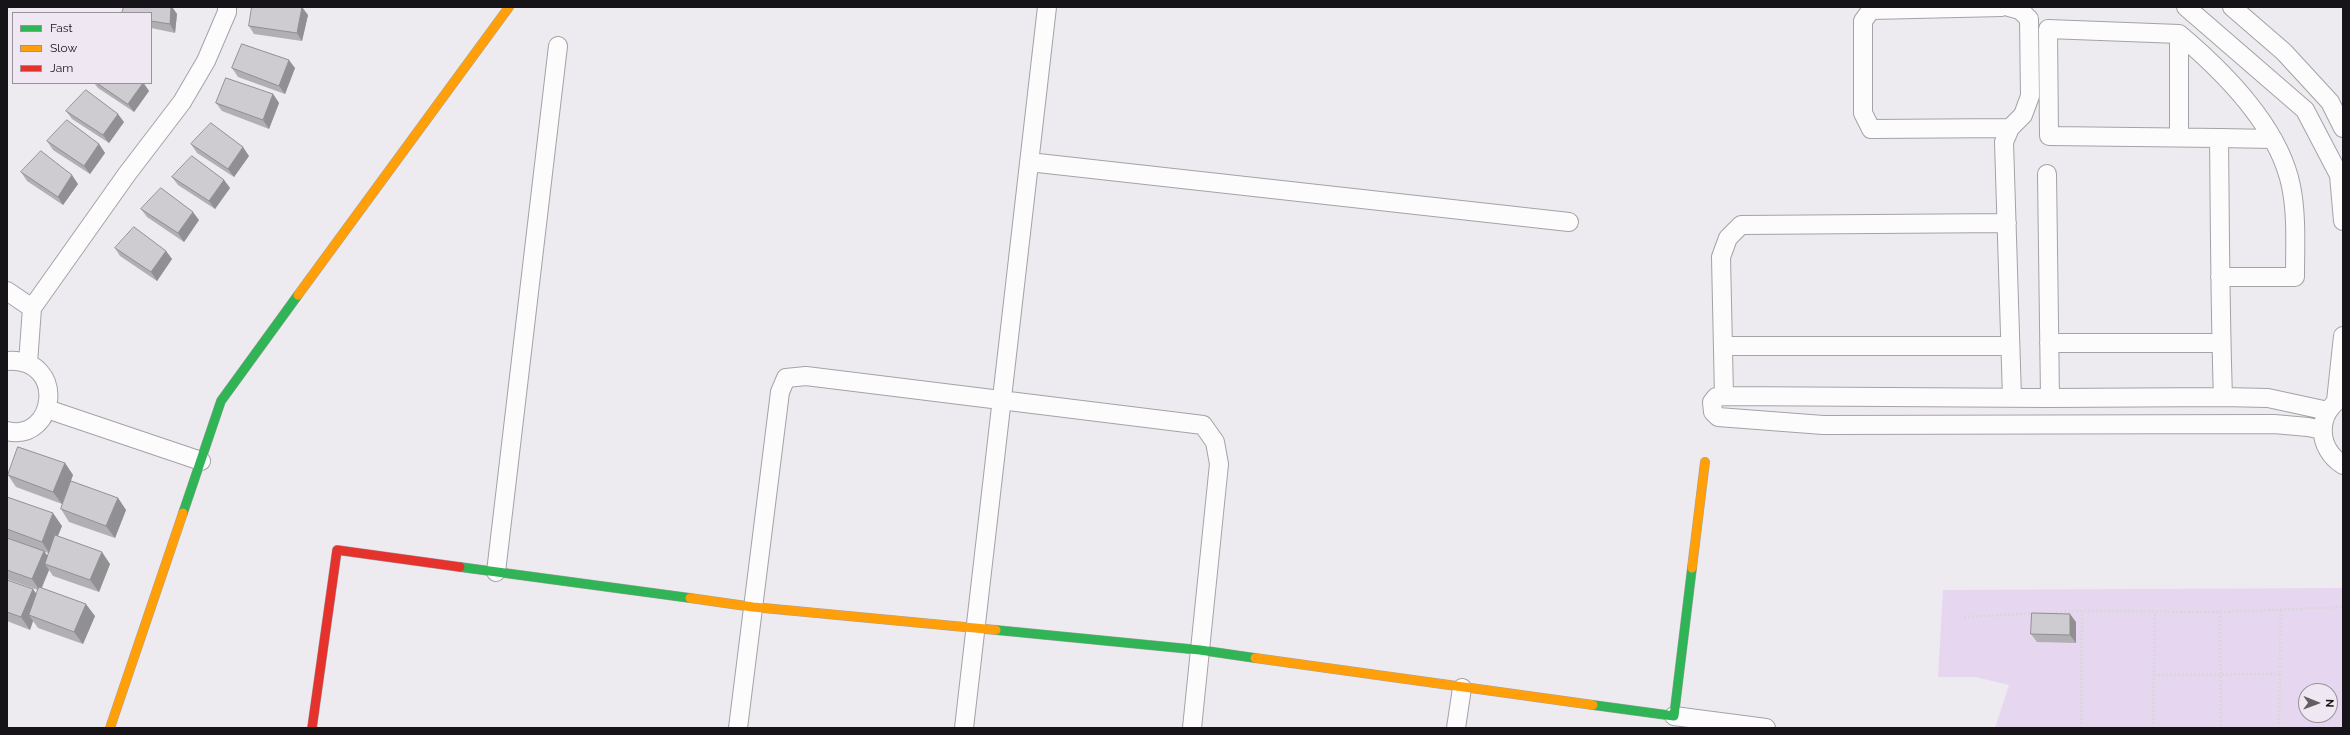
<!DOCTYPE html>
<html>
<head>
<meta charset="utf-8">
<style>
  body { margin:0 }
  #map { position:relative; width:2350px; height:735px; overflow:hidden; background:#eeebf0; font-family:Raleway,sans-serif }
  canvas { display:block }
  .frame { position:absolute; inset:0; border:8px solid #161418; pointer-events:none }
  .legend { position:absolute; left:12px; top:12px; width:140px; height:72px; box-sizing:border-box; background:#efe8f3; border:1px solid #98939b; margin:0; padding:5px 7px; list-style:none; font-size:12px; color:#161418 }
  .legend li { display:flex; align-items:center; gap:8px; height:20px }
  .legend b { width:20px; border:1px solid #98939b }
  .north { position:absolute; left:2298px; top:683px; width:40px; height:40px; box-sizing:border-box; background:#efe8f3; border:1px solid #98939b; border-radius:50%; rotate:91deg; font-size:11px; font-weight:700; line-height:16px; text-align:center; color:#161418 }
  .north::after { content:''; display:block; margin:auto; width:14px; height:18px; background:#625f64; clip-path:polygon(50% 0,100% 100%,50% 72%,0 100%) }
</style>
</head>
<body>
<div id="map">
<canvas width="2350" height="735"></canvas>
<div class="frame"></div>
<ul class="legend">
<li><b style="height:5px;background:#30b455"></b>Fast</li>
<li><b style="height:5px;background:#ff9f0a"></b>Slow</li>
<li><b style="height:5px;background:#e5322d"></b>Jam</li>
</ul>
<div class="north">N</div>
</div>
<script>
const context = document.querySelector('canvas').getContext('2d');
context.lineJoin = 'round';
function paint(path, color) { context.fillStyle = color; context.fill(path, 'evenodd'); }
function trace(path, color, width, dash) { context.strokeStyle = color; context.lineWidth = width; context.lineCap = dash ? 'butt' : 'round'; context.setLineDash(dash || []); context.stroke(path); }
const green = new Path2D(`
  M2343 588V728H1995L2009 685 1975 677H1938L1943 590ZM2306 691H2330V715H2306Z`);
const path = new Path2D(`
  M2220 612 2221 728
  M1964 617 2082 611 2220 612 2343 607
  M2154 675 2281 674
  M2081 728 2082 611
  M2153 728 2155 613
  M2279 728 2281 608`);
const street = new Path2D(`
  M2002 7 1871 10 1863 21V113L1871 129 2010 128
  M2009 7 2020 10 2029 19 2030 96 2023 115 2010 128 2004 142 2012 398
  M2186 7 2305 110 2339 175 2343 221
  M2232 7 2284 52 2330 102 2343 128
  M2179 137V34
  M2219 138 2273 139
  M1029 162 1569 222
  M2047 174 2050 398
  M2220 277H2295C2295 247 2297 215 2291 186 2279 127 2223 71 2179 34L2048 29 2049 136 2219 138C2220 224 2220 310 2223 397
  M7 291 32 308
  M2049 343H2221
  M1724 346H2010
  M7 361C68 357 56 443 7 431
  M28 363 32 308 127 174 182 102 206 61 227 12V7
  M1724 396 1721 257 1728 238 1741 225 2007 223
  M2343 397C2315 414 2317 448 2343 465
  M2336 401 2343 336
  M47 409 201 461
  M2322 430 2308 427 2274 424 1823 425 1718 417 1713 412 1712 402 1716 397 1724 396 2050 398 2223 397 2268 398 2328 411
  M496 572 558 46
  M1674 716 1766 728
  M738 728 780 392 786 378 806 376 1203 425 1215 442 1219 464 1192 728
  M964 728 1047 7
  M1456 728 1462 688`);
const fast = new Path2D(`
  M183 513 221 401 298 295
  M460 567 690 598
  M996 630 1200 650 1255 658
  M1593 705 1674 716 1692 568`);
const slow = new Path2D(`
  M298 295 509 7
  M1692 568 1705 462
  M690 598 753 607 996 630
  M1255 658 1593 705
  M110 728 183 513`);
const jam = new Path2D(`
  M312 728 337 550 460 567`);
const wall = new Path2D(`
  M124 7H172L177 14 175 33 151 28V13Z
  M308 15 302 41 254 34 249 26Z
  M232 68H295L285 94 238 77Z
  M94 83H144L149 91 134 112 98 88Z
  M273 94 279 103 269 129 222 111 216 103Z
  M66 111 124 122 109 143 72 119Z
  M47 141 99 144 105 153 90 174 53 150Z
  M191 144 249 156 234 177 197 153Z
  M21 172 78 184 63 205 27 181Z
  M172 177 224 180 230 188 215 209 178 185Z
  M141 209 199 220 184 242 147 217Z
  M115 248 166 251 172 259 157 281 120 256Z
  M65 463 73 475 62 504 16 487 8 475Z
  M7 497 62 526 58 536 110 564 99 592 53 576 49 570 42 588 95 616 83 644 38 628 33 621 30 630 7 621V580L33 589 37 595 38 590 7 579ZM44 552 49 553 48 556Z
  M118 498 126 510 115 538 69 522 61 509Z
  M2076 622V643L2037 642 2031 634Z`);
const shadedWall = new Path2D(`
  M171 7H172L177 14 175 33 170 24Z
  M302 7 308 15 302 41 297 33Z
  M289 60 295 68 285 94 279 86Z
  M143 83 149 91 134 112 128 104Z
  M273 94 279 103 269 129 263 120Z
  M118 114 124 122 109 143 103 135Z
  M99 144 105 153 90 174 84 166Z
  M243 147 249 156 234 177 228 169Z
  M72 175 78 184 63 205 58 197Z
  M224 180 230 188 215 209 209 201Z
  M193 212 199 220 184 242 178 233Z
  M166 251 172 259 157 281 151 272Z
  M65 463 73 475 62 504 53 492Z
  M118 498 126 510 115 538 106 526Z
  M53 513 62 526 50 554 42 542Z
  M44 551 52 563 45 564 49 570 40 591 32 579Z
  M102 552 110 564 99 592 90 580Z
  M33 589 41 601 29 615 33 621 30 630 21 617Z
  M86 604 95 616 83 644 74 632Z
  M2070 614 2076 622V643L2070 635Z`);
const building = new Path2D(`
  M124 7H171L170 24 151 21V13H122Z
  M252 7H302L297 33 249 26Z
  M242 44 289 60 279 86 232 68Z
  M226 78 273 94 263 120 216 103Z
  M97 83H143L128 104Z
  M86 90 118 114 103 135 66 111Z
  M67 120 99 144 84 166 47 141Z
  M211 123 243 147 228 169 191 144Z
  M41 151 72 175 58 197 21 172Z
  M192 156 224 180 209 201 172 177Z
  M161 188 193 212 178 233 141 209Z
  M134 227 166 251 151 272 115 248Z
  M18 447 65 463 53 492 8 475Z
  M71 481 118 498 106 526 61 509Z
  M7 497 53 513 42 542 7 529Z
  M55 535 102 552 90 580 45 564Z
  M7 538 44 551 32 579 7 570Z
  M7 580 33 589 21 617 7 612Z
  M39 587 86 604 74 632 29 615Z
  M2032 613 2070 614V635L2031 634Z`);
paint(green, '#e6d6f0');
trace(street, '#a4a2a6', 20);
trace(fast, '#a4a2a6', 10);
trace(slow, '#a4a2a6', 10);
trace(jam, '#a4a2a6', 10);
trace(path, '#d9d7d9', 2.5, [2, 2]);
trace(street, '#fcfcfd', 18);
trace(fast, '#30b455', 9);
trace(slow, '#ff9f0a', 9);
trace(jam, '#e5322d', 9);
paint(wall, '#b1afb3');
paint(shadedWall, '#908f92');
paint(building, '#ceccd0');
trace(building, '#908f92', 1);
</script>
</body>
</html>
